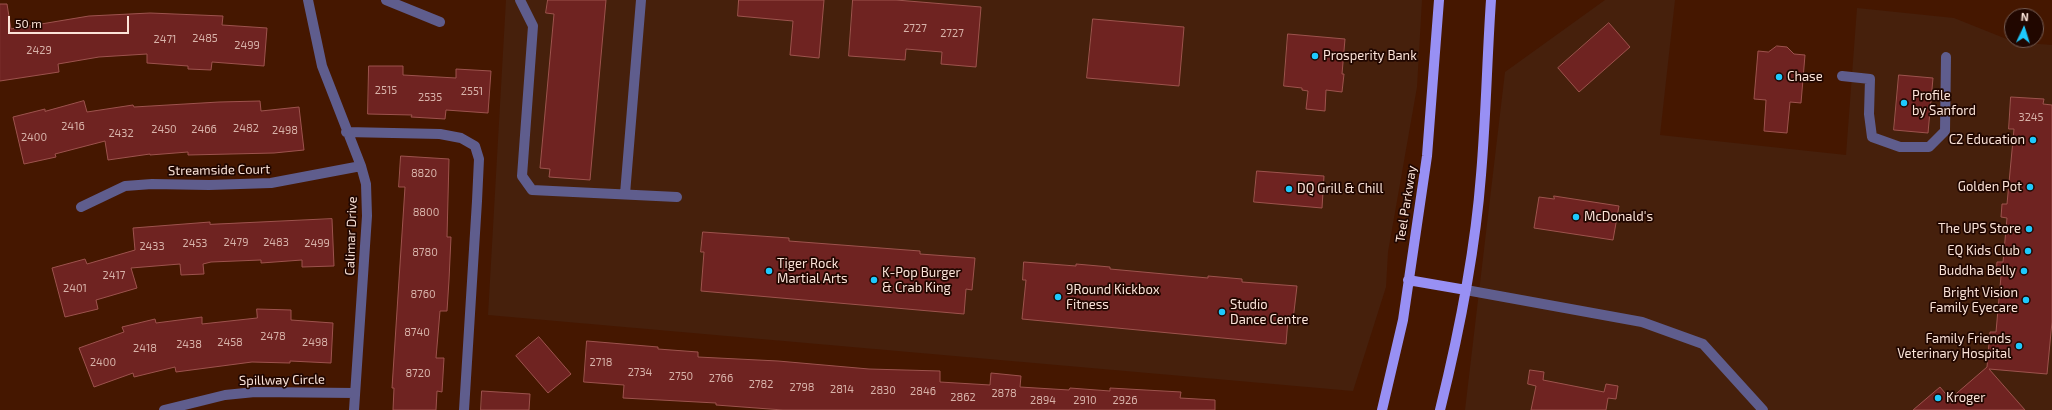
<!DOCTYPE html>
<html>
<head>
<meta charset="utf-8">
<style>
  body { margin:0 }
  #map { position:relative; width:2052px; height:410px; overflow:hidden; background:#451700; font-family:"Exo 2",sans-serif }
  canvas { display:block }
  .north { position:absolute; left:2004px; top:8px; width:40px; height:40px; box-sizing:border-box; background:#210700; border:1px solid #785f56; border-radius:50%; rotate:4deg; font-size:11px; font-weight:700; line-height:16px; text-align:center; color:#fbe3d8 }
  .north::after { content:''; display:block; margin:auto; width:14px; height:18px; background:#1ec9fd; clip-path:polygon(50% 0,100% 100%,50% 72%,0 100%) }
  .scale { position:absolute; left:8px; top:16px; width:121px; height:18px; box-sizing:border-box; border:2px solid #fbe3d8; border-top:0; padding-left:5px; font-size:12px; line-height:14px; white-space:nowrap; color:#fbe3d8; -webkit-text-stroke:3px #210700; paint-order:stroke }
</style>
</head>
<body>
<div id="map">
<canvas width="2052" height="410"></canvas>
<div class="north">N</div>
<div class="scale">50 m</div>
</div>
<script>
const context = document.querySelector('canvas').getContext('2d');
context.lineJoin = 'round';
function paint(path, color) { context.fillStyle = color; context.fill(path, 'evenodd'); }
function trace(path, color, width, dash) { context.strokeStyle = color; context.lineWidth = width; context.lineCap = dash ? 'butt' : 'round'; context.setLineDash(dash || []); context.stroke(path); }
function write(font, color, halo, rows, align = 'center') {
  context.font = font + ' "Exo 2",sans-serif'; context.lineWidth = 3.5; context.setLineDash([]); context.textBaseline = 'middle'; context.strokeStyle = halo; context.fillStyle = color; for (const [text, x, y, turn = 0] of rows) {
    context.save(); context.translate(x, y); context.rotate((+turn || 0) * Math.PI / 180); context.textAlign = isNaN(turn) ? turn : align; if (halo) context.strokeText(text, 0, 0); context.fillText(text, 0, 0); context.restore();
  }
}
const built = new Path2D(`
  M506 0H1422L1417 87 1388 252 1386 287 1353 391 488 315Z
  M1605 0H1675L1660 135 1846 155 1857 8 1954 18 2014 42 2052 45V410H1465L1505 72Z`);
const building = new Path2D(`
  M548 0H606L590 180 549 177 550 169 540 168 554 14 546 13Z
  M739 0H824L819 58 790 55 793 21 738 16Z
  M853 0H896L981 7 976 67 941 64 942 52 906 49 905 60 849 56Z
  M0 4H7L11 29 89 16 150 13 223 16 222 25 267 28 264 66 212 62 211 70 188 69V66L147 63V54L99 57 58 64 59 72 0 81Z
  M1093 19 1184 27 1179 86 1087 78Z
  M1609 23 1630 47 1579 92 1558 68Z
  M1288 34 1345 39 1342 74H1344L1342 92 1326 90 1325 111 1306 109 1308 91 1302 90V88L1284 86Z
  M1777 46 1787 47 1794 54 1805 55 1801 103 1790 102 1787 133 1764 131 1766 100 1754 99 1758 51 1768 52Z
  M369 66H403V75L456 78V69L491 71 488 113 446 110 445 119 411 117 412 115 368 114Z
  M1899 75 1933 78 1928 133 1894 130Z
  M2011 97 2044 99 2043 104 2052 105V322L2047 374 1989 369 2025 410H1913L1940 387 1950 399 1987 367 1990 332H1996L2001 276 1996 275 1997 262H2003L2007 218 2001 217 2002 204H2007L2014 129H2009Z
  M84 101 87 112 133 105 134 107 219 102 260 101 261 111 299 107 304 150 274 153 188 155V152L150 155V154L108 160 105 141 55 154 56 157 24 164 13 117 45 109V111Z
  M401 156 449 159 447 237H451L449 280 447 311H440L436 358H444L442 392 437 391 436 410H393L394 388H392L405 187H399Z
  M1257 171 1324 176 1322 208 1254 202Z
  M1554 196 1619 206 1613 240 1534 228 1539 197 1554 199Z
  M332 219 334 266 302 267V260L261 263V260L211 262 203 264 204 274 181 275 180 264 131 268 137 288 96 300 98 309 65 317 52 268 85 259 87 264 135 250 133 228 210 222V224Z
  M703 232 789 238V241L920 251V254L975 258 972 290 966 289 964 314 701 291 704 252H701Z
  M1024 262 1076 266V264L1110 267V269L1208 278V276L1242 279V282L1297 286 1293 320 1288 319 1286 344 1022 319 1026 280H1023Z
  M257 309 291 310V320L333 323 331 363 290 361V363L252 362 176 372 175 367 134 377 133 373 94 387 79 348 124 332 122 327 155 319 156 323 202 317V324L257 318Z
  M539 337 571 374 548 393 516 356Z
  M587 341 658 347V349L698 352V357L778 361 869 369 940 371V382L990 385 991 373 1021 376 1020 387 1069 390 1070 388 1110 391V388L1181 392 1180 398 1215 400V410H783L716 405V403L623 398 624 385 584 382Z
  M1530 370 1544 372 1543 380 1604 392 1606 384 1618 386 1616 399 1608 398 1606 410H1531L1536 386 1528 384Z
  M482 391 530 394 529 410H481Z`);
const minor = new Path2D(`
  M308 0 322 66 361 166 366 184 367 216 354 410
  M386 0 440 22
  M520 0 533 26 522 176 532 190 677 197
  M1842 76 1870 79 1869 114 1872 137 1900 147H1929L1945 131 1946 57
  M346 132 440 134 461 138 475 146 479 159 477 201 464 410
  M625 194 641 0
  M81 207 125 186 152 184 209 185 271 183 361 166
  M1466 290 1642 322 1703 344 1763 410
  M164 410 225 395 255 392 355 393`);
const major = new Path2D(`
  M1408 280 1466 290
  M1382 410 1403 320 1427 156 1439 0
  M1440 410C1459 333 1475 254 1481 175 1486 117 1487 58 1491 0`);
const markers = [
  [1315,56,4,"#1ec9fd"],
  [1779,77,4,"#1ec9fd"],
  [1904,103,4,"#1ec9fd"],
  [2033,140,4,"#1ec9fd"],
  [2030,187,4,"#1ec9fd"],
  [1289,189,4,"#1ec9fd"],
  [1576,217,4,"#1ec9fd"],
  [2029,229,4,"#1ec9fd"],
  [2028,251,4,"#1ec9fd"],
  [769,271,4,"#1ec9fd"],
  [2024,271,4,"#1ec9fd"],
  [874,280,4,"#1ec9fd"],
  [1058,297,4,"#1ec9fd"],
  [2026,300,4,"#1ec9fd"],
  [1222,312,4,"#1ec9fd"],
  [2019,346,4,"#1ec9fd"],
  [1938,398,4,"#1ec9fd"]
];
const numberNames = [
  ["2727",915,28],
  ["2727",952,33],
  ["2485",205,38],
  ["2471",165,39],
  ["2499",247,45],
  ["2429",39,50],
  ["2515",386,90],
  ["2551",472,91],
  ["2535",430,97],
  ["3245",2031,117],
  ["2416",73,126],
  ["2482",246,128],
  ["2450",164,129],
  ["2466",204,129],
  ["2498",285,130],
  ["2432",121,133],
  ["2400",34,137],
  ["8820",424,173],
  ["8800",426,212],
  ["2479",236,242],
  ["2483",276,242],
  ["2453",195,243],
  ["2499",317,243],
  ["2433",152,246],
  ["8780",425,252],
  ["2417",114,275],
  ["2401",75,288],
  ["8760",423,294],
  ["8740",417,332],
  ["2478",273,336],
  ["2458",230,342],
  ["2498",315,342],
  ["2438",189,344],
  ["2418",145,348],
  ["2400",103,362],
  ["2718",601,362],
  ["2734",640,372],
  ["8720",418,373],
  ["2750",681,376],
  ["2766",721,378],
  ["2782",761,384],
  ["2798",802,387],
  ["2814",842,389],
  ["2830",883,390],
  ["2846",923,391],
  ["2878",1004,393],
  ["2862",963,397],
  ["2894",1043,400],
  ["2910",1085,400],
  ["2926",1125,400]
];
const poiNames = [
  ["Prosperity Bank",1323,56],
  ["Chase",1787,77],
  ["Profile",1912,96],
  ["by Sanford",1912,111],
  ["C2 Education",2025,140,"right"],
  ["Golden Pot",2022,187,"right"],
  ["DQ Grill & Chill",1297,189],
  ["McDonald's",1584,217],
  ["The UPS Store",2021,229,"right"],
  ["EQ Kids Club",2020,251,"right"],
  ["Tiger Rock",777,264],
  ["Martial Arts",777,279],
  ["Buddha Belly",2016,271,"right"],
  ["K-Pop Burger",882,273],
  ["& Crab King",882,288],
  ["9Round Kickbox",1066,290],
  ["Fitness",1066,305],
  ["Bright Vision",2018,293,"right"],
  ["Family Eyecare",2018,308,"right"],
  ["Studio",1230,305],
  ["Dance Centre",1230,320],
  ["Family Friends",2011,339,"right"],
  ["Veterinary Hospital",2011,354,"right"],
  ["Kroger",1946,398]
];
const streetNames = [
  ["Streamside Court",219,170,-1],
  ["Teel Parkway",1406,204,-81],
  ["Calimar Drive",351,236,-88],
  ["Spillway Circle",282,380,-1]
];
paint(built, '#46200c');
paint(building, '#6f2321');
trace(building, '#9d534d', 1);
trace(minor, '#5f5d8d', 10);
trace(major, '#9890f4', 10);
for (const [x, y, r, color] of markers) { const dot = new Path2D(); dot.arc(x, y, r, 0, 2 * Math.PI); context.fillStyle = color; context.fill(dot); trace(dot, '#210700', 1.5); }
write('11px', '#d8b3aa', null, numberNames);
write('13px', '#fbe3d8', '#210700', poiNames, 'left');
write('13px', '#fbe3d8', '#210700', streetNames);
</script>
</body>
</html>
